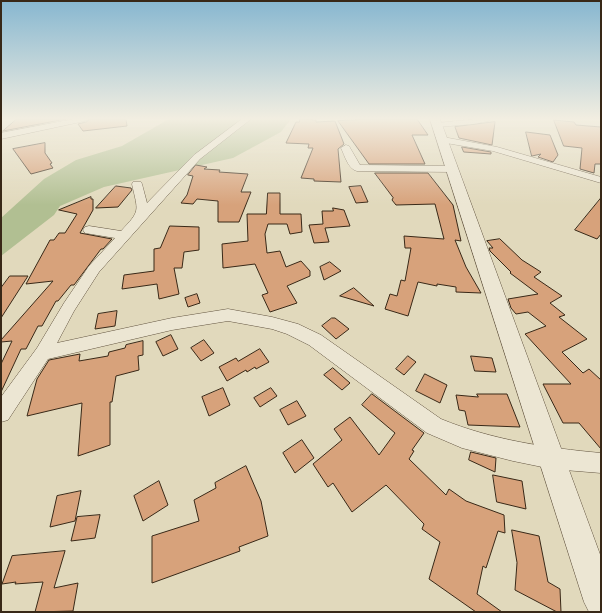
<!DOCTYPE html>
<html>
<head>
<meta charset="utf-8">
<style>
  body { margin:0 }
  #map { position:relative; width:602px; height:613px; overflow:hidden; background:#e1d9bc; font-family:"Libre Bodoni",serif }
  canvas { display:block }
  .frame { position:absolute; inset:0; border:2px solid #382817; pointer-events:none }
</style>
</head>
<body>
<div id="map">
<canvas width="602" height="613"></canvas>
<div class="frame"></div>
</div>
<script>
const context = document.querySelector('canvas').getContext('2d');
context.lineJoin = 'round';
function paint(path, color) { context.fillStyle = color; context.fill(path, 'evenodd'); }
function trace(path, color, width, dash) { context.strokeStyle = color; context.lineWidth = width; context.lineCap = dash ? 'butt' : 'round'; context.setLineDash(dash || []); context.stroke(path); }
const green = new Path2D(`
  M169 119H291L281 132 233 158 104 187 60 206 54 215 1 256V218L44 179 76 160 122 146Z`);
const building = new Path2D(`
  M17 119H66L3 131Z
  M90 119H126L127 126 83 131 78 124 86 122Z
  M300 119 316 120V122L335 121 344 144 338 149 341 182 314 181V179L301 178 313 148H308L309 144 286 143 296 122H299Z
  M370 119H417L428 135H412L425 164H369L338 121Z
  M554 120 574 122 576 125 601 127V164H595L594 173 580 169 582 148 564 146Z
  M495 122 492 145 459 138 455 127Z
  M526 132 550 135 558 155 553 162 538 157 541 154 532 156Z
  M45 143V153L52 163 50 164 53 168 31 174 13 149Z
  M462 147 491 152V154L464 152Z
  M196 165 207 167 204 169 220 170 219 172 248 174 241 192H251L239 222H218V201L197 199 193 204 181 203 187 195 193 176 188 175Z
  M375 173H428L453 205 461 241 455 240 466 267 481 293 456 292V287L437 284V286L418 282 408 316 385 309 390 294 397 296 401 280 405 281 411 248H405L404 236 444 239 435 204 396 205 392 200 393 198Z
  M116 186 131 188 132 190 118 207 96 208Z
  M361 186 368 202 356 203 349 187Z
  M268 193H280V214H301L302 232 290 234 287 224H268L265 234 267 253 280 251 286 267 301 261 310 271V276L287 286 297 303 270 312 262 295 268 293 255 264 223 268 222 244 248 241 247 214H266Z
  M91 197V199H93V210L80 233 112 239 103 249H101L74 285H71L58 301H56L42 326H38L26 349H21L1 392V364L12 341 1 342V340L53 281 26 284 50 240H54L59 233H65L77 214 59 210Z
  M601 198V234L597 239 575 230Z
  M333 208 344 210 350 226 325 228 329 242 314 243 309 225 323 224 322 211H333Z
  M170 226 199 227V250L184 252 182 268H174L179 294 159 299 157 284 122 289 124 275 154 271V249L160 248Z
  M500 239 522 260 541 272 534 277 562 296 550 303 565 315 559 317 587 339 562 352 583 373 589 369 601 380V449L579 423H563L543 384H571L525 334 546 326 528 312 516 314 511 308 508 299 538 294 510 273 511 272 490 251 489 248H493L487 241Z
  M330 262 341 271 324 280 320 267Z
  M10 276H28L1 318V288Z
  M354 288 374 306 340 296Z
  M197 294 200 303 188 307 185 298Z
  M117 311 115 326 95 329 98 314Z
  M332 318H335L349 329 336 339 322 326Z
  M171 335 178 349 163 356 156 342Z
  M204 340 214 353 201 361 191 348Z
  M143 341V355L138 356 139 370 116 376 112 402H110V445L78 456 82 403 27 416 37 379 49 360 80 354 79 361 108 356 109 352 125 348 126 345Z
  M260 349 269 362 256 369 255 367 247 372 246 370 227 381 219 367 236 358 238 361Z
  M408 356 416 362 404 375 396 369Z
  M471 356 492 358 496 372 475 371Z
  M333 368 350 383 342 390 324 375Z
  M425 374 447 385 440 403 416 391Z
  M223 388 230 405 209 416 202 397Z
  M271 388 277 396 260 407 254 398Z
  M372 394 424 433 412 450 414 451 409 459 446 495 449 489 466 501 504 515 505 533 498 531 486 568 483 566 477 594 502 612H476L429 579 440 542 422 529 424 524 386 485 352 512 333 483 328 487 313 464 342 440 334 429 350 417 379 455 395 433 362 405Z
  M477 394H507L520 427 468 425 465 411 459 410 456 395 478 397Z
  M297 401 306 416 288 425 280 410Z
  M302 440 314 458 295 473 283 453Z
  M471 452 496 458 495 472 469 460Z
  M246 466 261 501 268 536 239 547 240 551 152 583V536L199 521 194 500 216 488 215 483Z
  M493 475 522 481 526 509 497 502Z
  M159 481 168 505 143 521 134 496Z
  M81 491 75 521 50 527 57 496Z
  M100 515 95 538 71 541 77 517Z
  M512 530 539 536 548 582 560 589 561 612H557L515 590 517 563Z
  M65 551 54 588 78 583 73 611 35 612 43 582 15 584 16 582 2 584 12 556Z`);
const minor = new Path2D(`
  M74 119H89L85 121 1 139V133Z
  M242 119H251L200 159 99 272 74 311 57 343 172 318 228 309 272 317 298 324 321 335 441 419C492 440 547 448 601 453V473L552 469 513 461 462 448 427 433 309 345 287 334 272 329 228 321 172 330 48 359 8 420 1 422V397L37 348 64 303 89 266 115 238 85 233 83 230 85 227 89 226 121 231C141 210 138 212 132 184L133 182H141L142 184 147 203 194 155Z
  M476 119H490L489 121 473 124 438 127 434 125 438 123Z
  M443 137 497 147 601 177V183L493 151 440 142 439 140 440 138Z
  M346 145 349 146 360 165 453 166 458 169 453 172 357 171C348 169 345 156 341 148Z`);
const tertiary = new Path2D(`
  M430 119H440L601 557V612H589L584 602Z`);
paint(green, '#b1bf92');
paint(building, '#d7a27b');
trace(building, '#382817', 1);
trace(minor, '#625440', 1);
trace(tertiary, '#625440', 1);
paint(minor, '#ece6d3');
paint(tertiary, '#ece6d3');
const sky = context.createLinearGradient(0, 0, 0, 205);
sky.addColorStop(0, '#87b7d0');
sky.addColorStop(0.58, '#f2eee1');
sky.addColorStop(1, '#f2eee100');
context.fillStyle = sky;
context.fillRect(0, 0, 602, 205);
</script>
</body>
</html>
